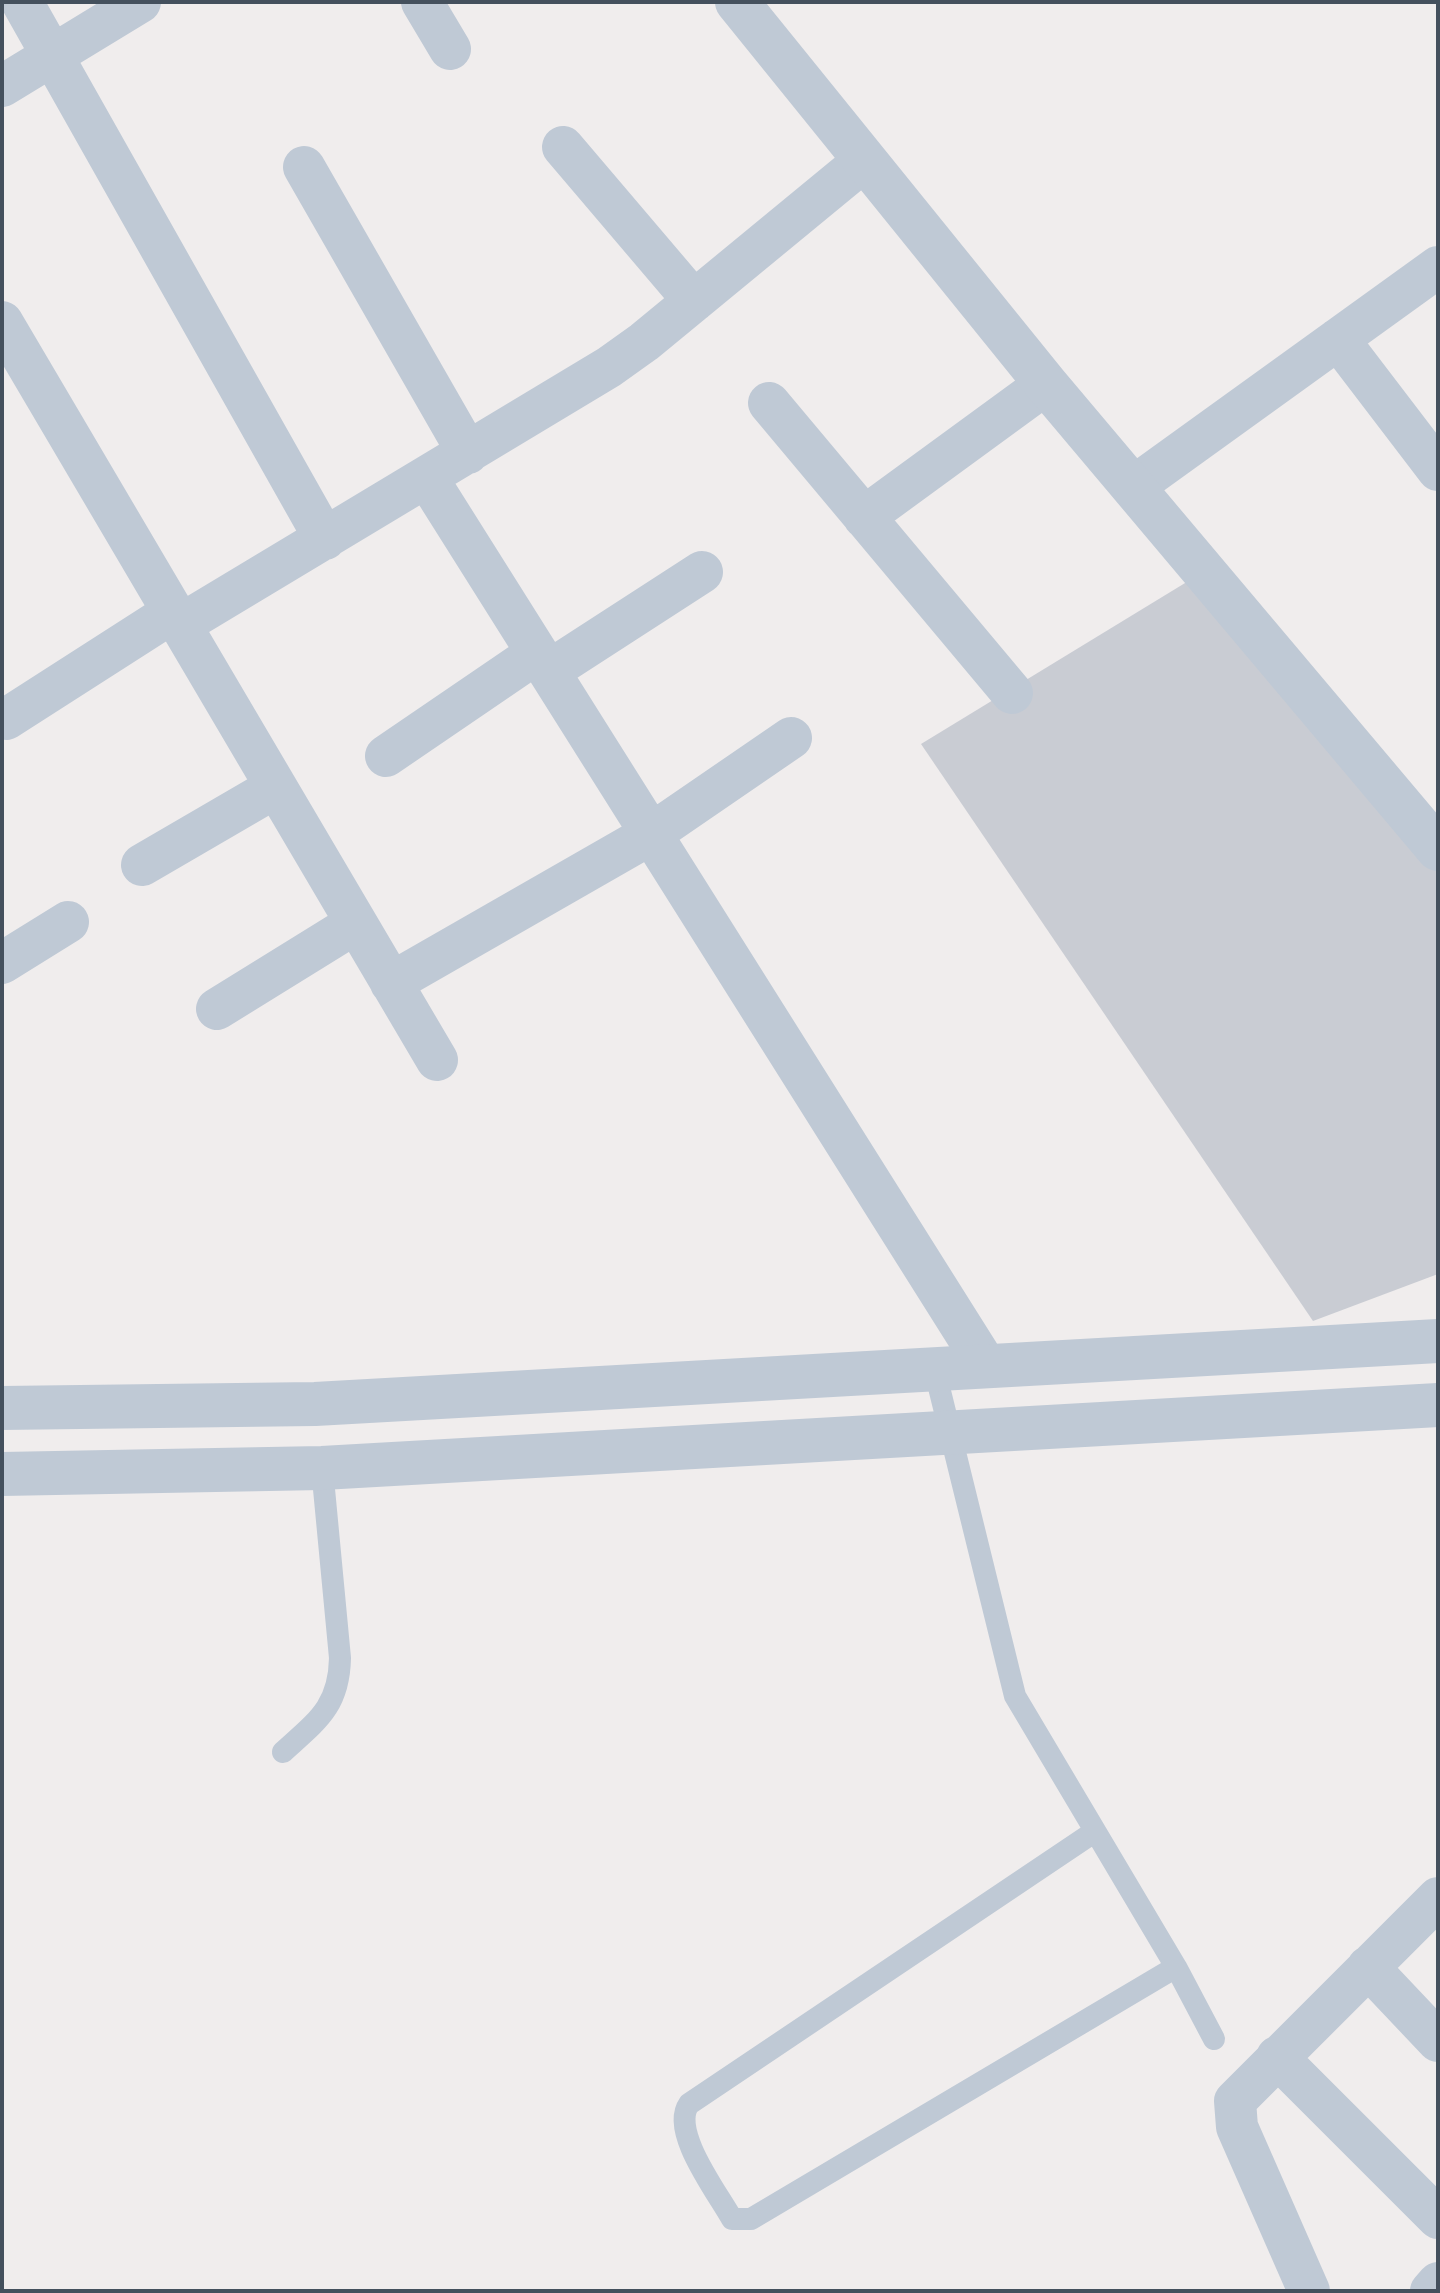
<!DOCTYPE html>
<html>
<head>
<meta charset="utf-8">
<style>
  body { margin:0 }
  #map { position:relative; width:1440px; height:2293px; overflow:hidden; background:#f0eded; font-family:"Asap Condensed",sans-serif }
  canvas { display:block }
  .frame { position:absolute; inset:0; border:4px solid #44505d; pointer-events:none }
</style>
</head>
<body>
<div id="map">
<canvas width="1440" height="2293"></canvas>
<div class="frame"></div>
</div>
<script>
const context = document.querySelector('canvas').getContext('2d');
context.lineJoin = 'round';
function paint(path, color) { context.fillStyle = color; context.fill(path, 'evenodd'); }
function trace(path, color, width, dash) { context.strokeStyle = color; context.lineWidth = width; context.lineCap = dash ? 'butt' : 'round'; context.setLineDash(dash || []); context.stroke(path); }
const building = new Path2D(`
  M1190 580 1438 862V1274L1313 1321 921 744Z`);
const service = new Path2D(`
  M934 1367 1015 1696 1176 1967 1214 2039
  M283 1752C317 1721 339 1707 340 1658L322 1468
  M1094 1832 689 2104C670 2131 717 2192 732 2219H751L1176 1967`);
const minor = new Path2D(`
  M22 2 325 539
  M422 2 450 49
  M2 86 140 2
  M563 147 694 301
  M304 167 468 453
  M2 322 437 1060
  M1338 339 1438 470
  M769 403 1012 693
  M427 478 985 1364
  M1133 487 1438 267
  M864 517 1046 384
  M180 625 609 367 644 342 865 160
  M549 671 702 572
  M6 719 173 612
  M386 756 537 653
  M142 865 276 787
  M2 963 68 922
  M391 983 651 834 791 738
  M217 1009 356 923
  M1368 1967 1438 2041
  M1277 2057 1438 2218
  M1309 2291 1237 2127 1235 2101 1438 1898
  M1431 2291 1438 2283`);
const tertiary = new Path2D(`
  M737 2 1046 384 1438 849
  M2 1408 315 1404 1438 1341
  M2 1474 322 1468 1438 1405`);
paint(building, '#c9ccd3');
trace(service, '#bfc9d5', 22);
trace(minor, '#bfc9d5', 42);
trace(tertiary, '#bfc9d5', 44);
</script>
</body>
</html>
